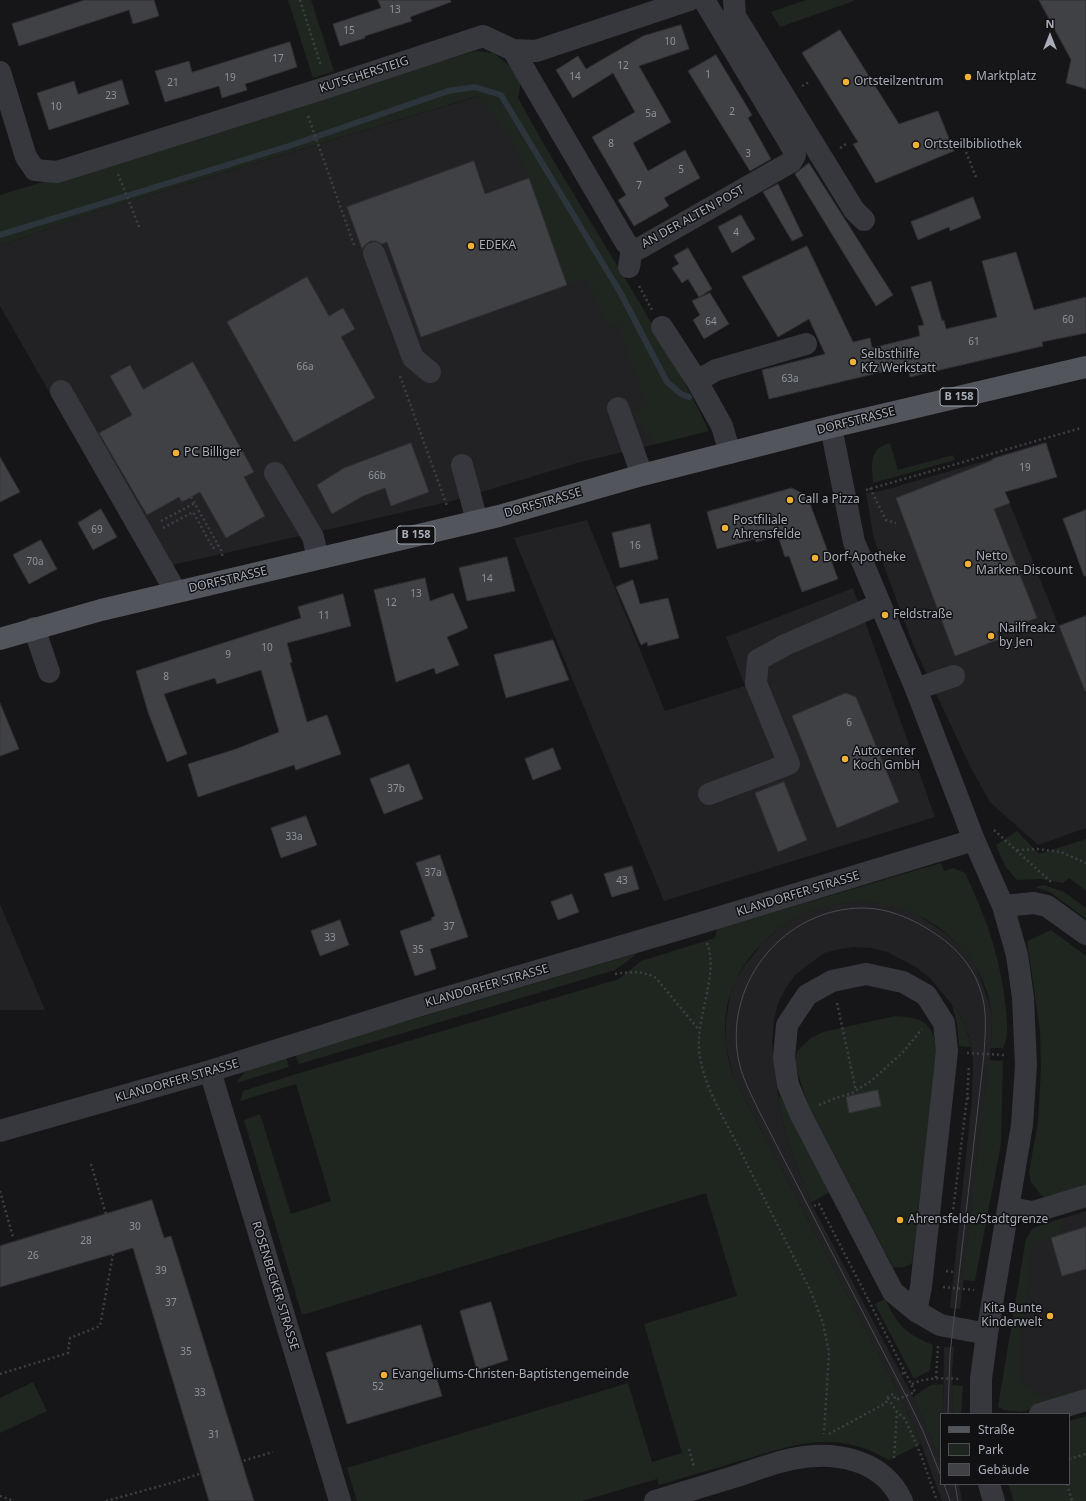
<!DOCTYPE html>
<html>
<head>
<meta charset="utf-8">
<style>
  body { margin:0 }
  #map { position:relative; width:1086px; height:1501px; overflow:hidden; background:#161618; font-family:"Noto Sans",sans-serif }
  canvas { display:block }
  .legend { position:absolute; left:940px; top:1413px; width:130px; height:72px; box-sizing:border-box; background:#111113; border:1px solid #4d4f55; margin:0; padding:5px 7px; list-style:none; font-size:12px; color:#a8adb8 }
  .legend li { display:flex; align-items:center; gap:8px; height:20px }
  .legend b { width:20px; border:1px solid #4d4f55 }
  .north { position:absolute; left:1030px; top:16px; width:40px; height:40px; -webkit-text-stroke:3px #111113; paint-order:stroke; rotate:0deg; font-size:11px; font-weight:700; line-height:16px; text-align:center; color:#a8adb8 }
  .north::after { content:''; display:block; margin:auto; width:14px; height:18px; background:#a8adb8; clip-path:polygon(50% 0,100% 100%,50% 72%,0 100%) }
</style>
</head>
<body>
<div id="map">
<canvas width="1086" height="1501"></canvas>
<ul class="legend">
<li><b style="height:5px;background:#53555c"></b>Straße</li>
<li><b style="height:11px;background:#1e261f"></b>Park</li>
<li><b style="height:11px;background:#404145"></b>Gebäude</li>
</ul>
<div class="north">N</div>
</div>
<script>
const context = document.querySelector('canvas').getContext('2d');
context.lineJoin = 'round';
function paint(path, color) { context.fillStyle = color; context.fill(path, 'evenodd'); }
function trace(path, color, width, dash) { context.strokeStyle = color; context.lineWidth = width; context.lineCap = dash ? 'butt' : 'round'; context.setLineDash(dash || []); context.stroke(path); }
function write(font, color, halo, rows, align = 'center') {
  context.font = font + ' "Noto Sans",sans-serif'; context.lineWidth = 3; context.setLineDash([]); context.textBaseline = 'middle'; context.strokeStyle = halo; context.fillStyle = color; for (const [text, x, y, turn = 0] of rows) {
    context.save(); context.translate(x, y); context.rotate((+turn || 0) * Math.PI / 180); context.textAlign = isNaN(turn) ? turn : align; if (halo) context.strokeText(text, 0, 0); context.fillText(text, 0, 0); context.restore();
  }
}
const built = new Path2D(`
  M479 96H501L709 431 577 463 452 501 151 570 0 306V246L100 210Z
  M992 459 1086 694V828L1038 845 990 802 971 768 914 647 874 539 866 493 881 491Z
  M587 520 665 711 745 686 726 637 853 588 935 817 664 901 514 538Z
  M862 901 898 906 915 913 945 933 961 947 974 964 980 977 990 1006 992 1017 991 1048 960 1309 950 1308 972 1099 973 1059 969 1036 959 1013 944 995 930 978 917 968 888 952 871 948 855 947 840 949 824 953 795 975 785 989 778 1004 774 1020 772 1042 778 1097 787 1139 811 1203 913 1397 941 1461V1484H959L962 1501H942L921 1444 900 1395 733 1076 726 1045V1022L730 995 734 983 743 968 763 942 782 926 802 914 827 905Z
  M0 904 45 1010H0Z
  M1086 1211V1393L1021 1412 1004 1410 998 1407 1026 1239 1032 1229 1038 1226Z
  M944 1347H954L952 1370 953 1414H943Z`);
const green = new Path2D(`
  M288 0H311L334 71 313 78Z
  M806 0H853L854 1 780 27 771 12Z
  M475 51 494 53 510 66 521 82 518 98C579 210 654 315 709 431L657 444 632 412 647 406 618 324 608 328 594 294 585 278 567 285 529 178 510 138 478 96 100 210 0 246V195Z
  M890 443 898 470 953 455 955 460 873 483C872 464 868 449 890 443Z
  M1017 831 1039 854 1086 839V891L1069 878 1063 883 1040 879 1017 880 1005 866 996 845Z
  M941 863 944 871 953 868 965 873C987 919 1001 959 1006 1010 1007 1023 1009 1036 1003 1048H991C991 1038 992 1028 992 1018 990 981 967 948 938 927 867 877 770 905 734 984 721 1012 724 1047 733 1076L900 1395 921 1444 889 1460C836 1429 798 1443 743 1460 715 1468 687 1477 659 1485L657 1479 582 1501H357L347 1468 628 1383 652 1462 682 1453 644 1324 737 1296 706 1193 302 1315 244 1120 260 1114 291 1214 331 1201 296 1084 240 1101 243 1091 293 1075 619 979 641 961 715 938 717 929Z
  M1044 885 1064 892 1086 908V919L1050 892 1035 887Z
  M1051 930 1086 956V1188L1046 1198 1041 1195 1031 1182 1029 1171 1038 1123 1041 1068 1040 1031 1027 941Z
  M638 953 615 970 299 1064 295 1054Z
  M952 1004C962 1016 968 1031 971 1047L959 1046 957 1023Z
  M895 1016C923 1018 932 1021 937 1050L912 1263C907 1267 899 1269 893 1267L809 1106 797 1072 794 1061 798 1050 811 1038 823 1032Z
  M286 1057 289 1067 236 1083 246 1070Z
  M989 1060 1003 1061 1001 1144 975 1281 963 1280Z
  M780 1096 830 1192 811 1203 787 1139 778 1097Z
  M1060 1219 1064 1234 1031 1244 1021 1348 1022 1384 1041 1397 1046 1398 1080 1389 1082 1394C1059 1401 1020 1419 998 1407L1026 1239C1036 1224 1044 1224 1060 1219Z
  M885 1299C899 1327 905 1333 933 1345L930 1370 914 1379 875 1304Z
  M33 1382 47 1411 0 1433V1398Z
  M943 1384V1414H941V1461L913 1397 931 1385Z
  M952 1385 963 1386 961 1414H953Z
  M1086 1416V1501H1014L1008 1484H1069V1421Z`);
const stream = new Path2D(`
  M0 235 292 145 448 91 475 87 501 95 620 292 667 382 681 394 689 397`);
const building = new Path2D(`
  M85 0H154L159 16 133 24 129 10 19 46 12 24Z
  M378 0H450L451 2 410 17 412 21 365 36V38L340 46 333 24 381 8Z
  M1039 0H1086V89L1066 83 1071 60Z
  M681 25 689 49 639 66 671 122 633 143 648 171 685 150 700 178 664 198 669 206 634 226 618 200 626 195 592 137 635 112 613 73 573 98 556 70 578 56 586 69 643 36Z
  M840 30 899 124 938 111 954 151 876 183 853 144 858 142 802 53Z
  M290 42 297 67 245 84 247 90 222 98 219 86 165 102 155 71 189 61 192 72Z
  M716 55 752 115 748 118 771 159 750 171 688 71Z
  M122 80 129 104 49 130 37 93 74 81 78 94Z
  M474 161 485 194 529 178 567 285 421 337 387 242 382 244 376 241H370L365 245 362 249 347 207Z
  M809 163 893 295 876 306 795 174Z
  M778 184 803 236 792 241 763 192Z
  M973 197 981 218 950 231 949 227 918 240 911 222Z
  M741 215 755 239 732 253 718 227Z
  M807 246 853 342 870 338 872 348 920 336 918 326 924 325 911 287 931 281 942 321 944 320 946 329 997 317 982 261 1016 252 1034 310 1086 297V333L1042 342 1043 346 910 377 907 366 769 399 762 370 825 354 809 319 778 337 742 277Z
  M688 248 712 289 699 297 688 279 682 283 672 268 679 264 674 256Z
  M307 277 329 316 343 308 355 329 341 337 375 398 294 442 227 322Z
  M710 293 729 324 704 339 693 320 700 315 692 301Z
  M193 362 254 472 244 477 265 516 226 538 200 492 182 502 179 497 147 515 99 433 132 415 110 376 130 365 143 389Z
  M411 443 429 492 391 506 385 488 363 496 332 514 317 485 344 468Z
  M1046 443 1057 477 1005 492 1010 503 994 509 1037 618 997 632 1000 639 955 656 896 498 993 460 992 459Z
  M0 457 20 492 0 502Z
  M792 488 805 495 807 501H809L838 579 802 592 789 556 785 557 778 536 756 542 755 539 717 549 707 512Z
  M101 509 117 537 93 550 78 523Z
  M1086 510V576H1084L1063 519Z
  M650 524 658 559 620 568 612 533Z
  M41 540 57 569 29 584 13 555Z
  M507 557 515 591 467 601 459 568Z
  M425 578 430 601 453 593 468 628 447 637 459 665 436 674 434 668 396 682 374 590Z
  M633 580 640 604 668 598 679 638 648 646 647 642 641 645 616 587Z
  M343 594 351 626 287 643 292 662 290 663 307 722 327 715 341 754 296 770 294 765 198 797 188 764 236 749 279 732 261 670 217 684 215 678 164 694 187 754 167 762 148 712 136 671 301 618 298 607Z
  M1086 616V691H1085L1059 626Z
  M553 640 569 680 506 698 494 655Z
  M846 693 856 697 899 802 837 828 792 716Z
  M0 703 19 749 0 756Z
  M553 748 561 769 533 780 525 759Z
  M409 764 423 799 384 814 370 779Z
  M784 782 807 840 778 852 755 793Z
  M306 816 317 845 281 858 271 828Z
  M440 855 468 937 430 949 436 969 415 976 400 931 432 920 431 918 435 916 416 863Z
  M632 866 639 889 612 897 604 874Z
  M572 894 579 912 558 920 551 902Z
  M340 920 349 945 320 956 311 931Z
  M878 1090 881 1106 849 1113 846 1097Z
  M152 1200 164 1238 171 1236 254 1501H209L133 1248 0 1287V1246Z
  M1086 1227V1269L1062 1276 1051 1238Z
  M491 1302 508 1360 477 1370 460 1311Z
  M421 1325 442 1396 347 1424 326 1353Z`);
const path = new Path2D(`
  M300 0 321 66
  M802 86 809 82
  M308 116 354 245
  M840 148 846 144
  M966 152 976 177
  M118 174 140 229
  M639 286 652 310
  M400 376 447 506
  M870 488 886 520 896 523
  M866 490 1081 428
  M191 497 221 550 223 558
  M161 521 195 503
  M163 528 193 512 213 548 218 545
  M994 830 1051 882
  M1017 850 1037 849 1061 852 1086 863
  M707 943C720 977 693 1020 700 1057 705 1088 724 1118 738 1146 762 1195 787 1243 811 1292L823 1323 829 1352 824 1434
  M615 974C631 972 642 970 656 978L699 1030
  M837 1003 856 1091
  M967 1053 1004 1055
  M967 1098 972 1099
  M819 1105 836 1098 852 1093 871 1081 903 1052 922 1029
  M91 1164 108 1221
  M0 1191 13 1237
  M814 1206 819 1204 869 1301
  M952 1219 967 1098 969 1065
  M946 1271 954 1272
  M943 1287 974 1290
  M0 1374 68 1353 70 1338 100 1326 115 1243
  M902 1374 905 1372
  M936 1378 938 1346
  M912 1384C927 1377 943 1378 960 1379
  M888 1398 897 1412 905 1419 921 1455 937 1501
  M829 1434 886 1403 888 1397 893 1394 896 1400 915 1392 869 1301 872 1299
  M689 1449 694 1467
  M894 1458 897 1413
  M1069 1459 1086 1454
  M239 1462 273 1452
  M1067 1484 1072 1501
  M0 1496 14 1501
  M106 1501 175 1482 208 1471`);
const minor = new Path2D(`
  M734 0 735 16 854 210 864 220
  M513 50 626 243 632 249 640 248 791 162 795 155 792 147 704 0
  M0 72 26 157 35 170 57 172 328 87 483 36 513 50 536 51 689 0
  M374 253 413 358 430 372
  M629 267 632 249
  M662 327 697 381
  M61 391 176 592
  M618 408 642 475
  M831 427 854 542 916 689 974 840 1003 906 1017 955 1023 998 1026 1065 1022 1125 987 1334 981 1379V1414
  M730 453 722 426 697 381 716 370 806 344
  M462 465 477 521
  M275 473 313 537 318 558
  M34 628 49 672
  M916 689 954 676
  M709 794 789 764 756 683 758 660 785 645 880 604
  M1003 906 1034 903 1047 906 1086 934
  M210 1071 340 1501
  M0 1131 210 1071 421 1005 697 924 974 840
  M1009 1208 1033 1212 1086 1196
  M916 1311 921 1287 947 1051 944 1023 926 995 903 982 866 974 832 981 807 995 787 1025 784 1058 788 1085 800 1113 893 1292 916 1311 940 1325 987 1334
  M1040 1414 1086 1400
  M989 1484 994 1501
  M655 1501C682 1493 710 1484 737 1476 755 1470 773 1463 792 1459 834 1450 883 1459 902 1501`);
const major = new Path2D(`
  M0 639 101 610 499 516 642 475 831 427 1086 367`);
const tram = new Path2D(`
  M941 1476 923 1431 906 1396 759 1111C751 1094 741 1076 738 1057 725 981 785 908 863 908 887 908 911 918 931 931 957 947 976 969 983 999 987 1017 985 1036 984 1054L950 1354 948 1414
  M944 1484 950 1501
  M955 1484 958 1501`);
const markers = [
  [968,77,4,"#f2b134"],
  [846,82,4,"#f2b134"],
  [916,145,4,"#f2b134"],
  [471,246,4,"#f2b134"],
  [853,362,4,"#f2b134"],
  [176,453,4,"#f2b134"],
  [790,500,4,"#f2b134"],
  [725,528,4,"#f2b134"],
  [815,558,4,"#f2b134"],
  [968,564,4,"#f2b134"],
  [885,615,4,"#f2b134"],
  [991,636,4,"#f2b134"],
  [845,759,4,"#f2b134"],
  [900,1220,4,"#f2b134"],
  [1050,1316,4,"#f2b134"],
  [384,1375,4,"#f2b134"]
];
const numberNames = [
  ["13",395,10],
  ["15",349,31],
  ["10",670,42],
  ["17",278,59],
  ["12",623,66],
  ["1",708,75],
  ["14",575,77],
  ["19",230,78],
  ["21",173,83],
  ["23",111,96],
  ["10",56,107],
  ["2",732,112],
  ["5a",651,114],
  ["8",611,144],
  ["3",748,154],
  ["5",681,170],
  ["7",639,186],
  ["4",736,233],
  ["60",1068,320],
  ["64",711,322],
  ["61",974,342],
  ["66a",305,367],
  ["63a",790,379],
  ["19",1025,468],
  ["66b",377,476],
  ["69",97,530],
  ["16",635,546],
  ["70a",35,562],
  ["14",487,579],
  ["13",416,594],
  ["12",391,603],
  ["11",324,616],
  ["10",267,648],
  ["9",228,655],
  ["8",166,677],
  ["6",849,723],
  ["37b",396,789],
  ["33a",294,837],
  ["37a",433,873],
  ["43",622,881],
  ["37",449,927],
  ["33",330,938],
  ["35",418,950],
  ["30",135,1227],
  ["28",86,1241],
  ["26",33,1256],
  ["39",161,1271],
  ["37",171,1303],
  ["35",186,1352],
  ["52",378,1387],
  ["33",200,1393],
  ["31",214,1435]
];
const shields = [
  [959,397,38],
  [416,535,38]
];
const shieldNames = [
  ["B 158",959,397],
  ["B 158",416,535]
];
const streetNames = [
  ["KUTSCHERSTEIG",364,75,-18],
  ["AN DER ALTEN POST",693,217,-29],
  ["DORFSTRASSE",856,421,-14],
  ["DORFSTRASSE",543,503,-16],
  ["DORFSTRASSE",228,580,-13],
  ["KLANDORFER STRASSE",798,894,-17],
  ["KLANDORFER STRASSE",487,986,-16],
  ["KLANDORFER STRASSE",177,1081,-16],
  ["ROSENBECKER STRASSE",275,1286,73]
];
const poiNames = [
  ["Marktplatz",976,77],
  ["Ortsteilzentrum",854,82],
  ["Ortsteilbibliothek",924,145],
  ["EDEKA",479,246],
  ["Selbsthilfe",861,355],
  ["Kfz Werkstatt",861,369],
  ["PC Billiger",184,453],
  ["Call a Pizza",798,500],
  ["Postfiliale",733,521],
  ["Ahrensfelde",733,535],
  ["Netto",976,557],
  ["Marken-Discount",976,571],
  ["Dorf-Apotheke",823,558],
  ["Feldstraße",893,615],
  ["Nailfreakz",999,629],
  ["by Jen",999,643],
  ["Autocenter",853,752],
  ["Koch GmbH",853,766],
  ["Ahrensfelde/Stadtgrenze",908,1220],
  ["Kita Bunte",1042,1309,"right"],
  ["Kinderwelt",1042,1323,"right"],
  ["Evangeliums-Christen-Baptistengemeinde",392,1375]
];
paint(built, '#222225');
paint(green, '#1e261f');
trace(stream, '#2c353c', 6);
paint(building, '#404145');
trace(building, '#303034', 1);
trace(path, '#3d3f44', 2.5, [2, 3]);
trace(minor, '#37383d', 22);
trace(major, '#53555c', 22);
trace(tram, '#4a4c52', 1);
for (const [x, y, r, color] of markers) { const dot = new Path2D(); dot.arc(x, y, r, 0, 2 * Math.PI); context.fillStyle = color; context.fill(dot); trace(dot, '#111113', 1.5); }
write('10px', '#8e929b', null, numberNames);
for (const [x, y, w] of shields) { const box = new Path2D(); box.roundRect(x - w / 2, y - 9, w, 18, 3); context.fillStyle = '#111113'; context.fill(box); trace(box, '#a8adb8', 1); }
write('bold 11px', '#a8adb8', null, shieldNames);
write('12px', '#a8adb8', '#111113', streetNames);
write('12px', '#a8adb8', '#111113', poiNames, 'left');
</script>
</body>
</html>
